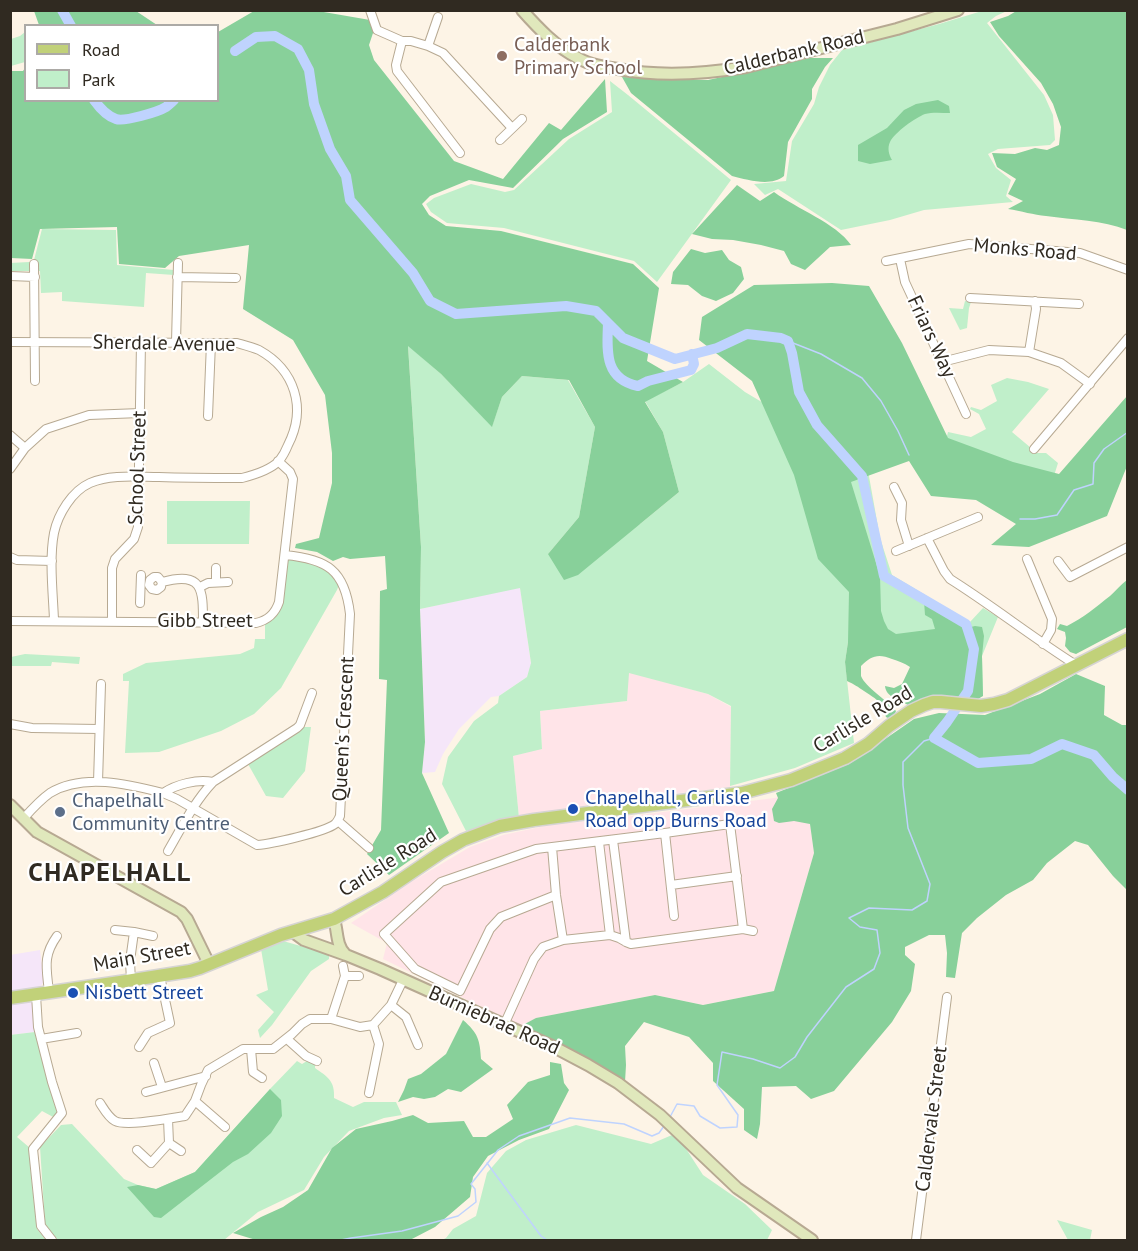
<!DOCTYPE html>
<html>
<head>
<meta charset="utf-8">
<style>
  body { margin:0 }
  #map { position:relative; width:1138px; height:1251px; overflow:hidden; background:#fdf4e6; font-family:"PT Sans",sans-serif }
  canvas { display:block }
  .frame { position:absolute; inset:0; border:12px solid #302a21; pointer-events:none }
  .legend { position:absolute; left:24px; top:24px; width:195px; height:78px; box-sizing:border-box; background:#fff; border:2px solid #acaaa6; margin:0; padding:8px 10px; list-style:none; font-size:18px; color:#302a21 }
  .legend li { display:flex; align-items:center; gap:12px; height:30px }
  .legend b { width:30px; border:2px solid #acaaa6 }
</style>
</head>
<body>
<div id="map">
<canvas width="1138" height="1251"></canvas>
<div class="frame"></div>
<ul class="legend">
<li><b style="height:8px;background:#c1d179"></b>Road</li>
<li><b style="height:16px;background:#c0efca"></b>Park</li>
</ul>
</div>
<script>
const context = document.querySelector('canvas').getContext('2d');
context.lineJoin = 'round';
function paint(path, color) { context.fillStyle = color; context.fill(path, 'evenodd'); }
function trace(path, color, width, dash) { context.strokeStyle = color; context.lineWidth = width; context.lineCap = dash ? 'butt' : 'round'; context.setLineDash(dash || []); context.stroke(path); }
function write(font, color, halo, rows, align = 'center') {
  context.font = font + ' "PT Sans",sans-serif'; context.lineWidth = 4.5; context.setLineDash([]); context.textBaseline = 'middle'; context.strokeStyle = halo; context.fillStyle = color; for (const [text, x, y, turn = 0] of rows) {
    context.save(); context.translate(x, y); context.rotate((+turn || 0) * Math.PI / 180); context.textAlign = isNaN(turn) ? turn : align; if (halo) context.strokeText(text, 0, 0); context.fillText(text, 0, 0); context.restore();
  }
}
const commercial = new Path2D(`
  M520 587 531 664 527 677 499 696 491 697 459 729 443 754 435 772 422 773 425 742 420 609Z
  M40 950 44 982 40 987 11 991 10 955Z
  M32 1002 35 1032 11 1035 10 1004Z`);
const industrial = new Path2D(`
  M628 672 708 694 731 707 730 787 605 802 519 818 513 756 542 748 540 711 627 701Z
  M806 794 814 853 774 991 703 1005 655 995 537 1018 521 1026 383 959 387 943 351 923 411 882 470 847 503 835 549 825 623 817Z`);
const green = new Path2D(`
  M982 11H1007L996 16 987 23 1044 95 1053 115 1055 140 1050 145 998 149 988 154 996 168 1011 180 1006 196 1013 202 924 210 890 220 841 230 778 189 765 195 754 184 786 181 792 141 814 104 819 87 830 65 842 50 939 24Z
  M25 32V62L11 66V39L20 36Z
  M610 81 628 95 731 180 657 282 634 261 504 228 447 223 431 212 426 204 434 198 471 184 505 192 514 190 569 139 612 112Z
  M42 229 116 230 117 265 174 270V275L146 273 144 307 62 301V292L41 293 40 271H11L10 263 29 262 34 260Z
  M965 301 971 302 969 308 967 328 960 330 949 308 963 309Z
  M408 345 441 374 492 426 502 397 522 376 568 380 595 427 579 517 548 554 640 524 679 492 663 432 645 401 683 382 709 364 745 392 867 465 880 538 892 575 970 622 983 608 998 617 982 656 983 696 925 669 848 642 845 662 854 743 795 768 730 786 731 706 708 694 629 673 627 701 540 711 542 749 513 756 519 818 466 831 442 784 448 757 474 721 498 703 499 696 527 677 531 663 520 588 420 609 421 547Z
  M1007 378 1028 382 1049 389 1012 432 1037 453H1046L1058 463 1053 479 945 444 948 432 971 437 986 429 979 414 970 409 971 407 981 410 997 401 991 385Z
  M167 501H250L249 544H167Z
  M287 556 322 564 340 582 337 590 281 688 254 714 221 731 159 752 125 753 129 681H123V674L146 663 240 654 254 648 255 639H265V622L274 614Z
  M25 654 80 657 79 664 52 662 51 666H11V657Z
  M302 727H311L305 771 283 798 266 796 248 764 296 734Z
  M283 941 329 954V959L311 971 272 1025 260 1038 258 1030 274 1012 256 995 268 990 261 949Z
  M35 1032 37 1036 58 1111 55 1118 42 1111 17 1137 30 1148 31 1176 37 1229 46 1240H11L10 1035Z
  M297 1061 302 1064 307 1061 315 1064V1068C328 1077 335 1081 334 1098L353 1107 364 1102H396L402 1115 384 1118 349 1131 324 1157 304 1190 258 1212 224 1240H58L45 1224 40 1147 61 1125 72 1124 124 1179 138 1185 156 1189 195 1172 270 1089Z
  M576 1125 651 1144 672 1135 681 1141 703 1175 745 1204 772 1230 767 1240H442L446 1238 453 1229 476 1216 487 1173 506 1151 526 1140Z
  M1057 1220 1092 1230 1090 1240H1068Z`);
const forest = new Path2D(`
  M1018 10 1127 11V230C1103 220 1073 220 1046 216 1034 215 1021 211 1008 209L1023 201 1008 194 1016 179 997 167 992 153 1015 154 1035 148 1047 150 1059 145 1061 127 1053 104 1041 83 999 36 990 22 1008 16Z
  M34 11H136L157 25H39Z
  M254 11H318L370 20 374 30 369 45 374 60 454 161 503 179 549 123 561 130 605 79 607 112 563 139 513 188 469 180 430 196 422 204 429 215 446 226 501 231 633 264 659 288 647 361 683 382 645 402 663 432 679 492 578 575 564 580 548 554 579 517 595 427 569 380 522 376 502 397 492 427 441 374 408 346 421 547 420 609 425 742 422 773 449 833 389 875 367 854 381 830 387 680 379 679 380 591 387 589 385 556 350 559 343 557 333 561 317 552 295 548 296 544 319 538 332 483V453L325 395 293 340 243 309 249 245 179 256 165 268 119 264 117 227 40 229 32 259 11 258 10 71H23L25 68 26 100H218V32Z
  M810 58H833L825 67 812 89V99L788 142 784 176C771 187 748 180 732 176L631 93 622 77 708 80Z
  M938 100 949 106 950 113C942 113 932 112 925 114 915 118 895 132 890 142 887 148 889 155 892 160L870 164 858 161V145L887 128 904 110 916 104Z
  M737 185 760 201 774 192C797 209 836 223 851 245L830 247 805 270 791 264 784 251 761 245 733 240 712 239 692 234Z
  M691 249 705 253 722 250 729 260 741 267 744 279 733 293 716 301 702 296 688 285 671 284 673 272Z
  M832 283 869 286 902 343 948 438 1013 462 1059 474 1127 396V466L1107 516 1029 547 991 545 1016 524 976 500 931 496 909 461 851 482 880 576 881 611 884 621 888 629 896 634 935 629 932 619 925 615 924 601 960 624 963 629 975 626 982 627 984 636 982 656 983 696 978 699 936 695 908 705C899 700 886 697 885 686L894 688 902 684 910 667C904 663 898 661 892 659 878 653 871 656 861 666 861 667 861 675 861 676 865 687 887 700 896 711L894 716 890 719 886 717C880 700 879 701 864 691 858 687 854 684 847 681L845 662 848 642 849 592 818 559 794 475 752 381 699 340 702 317 754 285Z
  M1127 580V627L1076 654 1070 652 1065 646 1066 638 1065 632 1057 629 1060 624 1067 626C1083 618 1096 607 1110 596 1116 591 1120 585 1127 580Z
  M1076 674 1105 686 1104 715 1122 725H1127V890L1113 876 1088 845 1075 841 1047 863 1033 880 1006 895 977 918 962 933 955 978 946 977 947 953 945 935H929L905 947V955L915 964 911 991 892 1022 834 1091 811 1099 796 1086 762 1087 760 1124 757 1139 744 1130V1109L713 1081V1063L689 1037 644 1022 625 1046 626 1065 625 1082 521 1026 536 1018 655 995 703 1005 774 991 814 853 810 824 794 821 779 823 774 821 772 809 778 798 776 793 849 764 914 719 939 713 985 715 1040 694Z
  M463 1020C478 1033 480 1040 481 1059L493 1069 461 1092 448 1089 435 1097 424 1099 413 1097 398 1102 404 1090 408 1079 421 1074 446 1054Z
  M550 1062 561 1064 564 1083 569 1090 549 1129 519 1140 488 1156 473 1177 470 1197 435 1227 410 1240H256L233 1233 261 1217 283 1207 308 1190 332 1148 356 1129 392 1121 413 1115 428 1123 464 1121 473 1137H486L513 1119 507 1105 528 1082 550 1075Z
  M270 1089 281 1100 282 1116 271 1133 248 1154 233 1162 161 1218 154 1217 127 1187 138 1185 156 1189 195 1172Z`);
const stream = new Path2D(`
  M788 341 821 354 862 378 881 401 898 431 909 455
  M1020 519H1035L1057 515 1074 490 1093 484 1094 463 1104 449 1128 432
  M670 1117 677 1104 694 1106 700 1116 720 1128 737 1127 738 1115 717 1085 722 1052 753 1059 780 1068 795 1057 807 1037 846 987 874 969 880 953 877 930 860 927 849 918 869 908 912 910 927 901 930 884 908 828 903 785V762L924 741 934 738
  M487 1163 541 1236 547 1240
  M341 1240 351 1238 402 1231 458 1216 476 1202 475 1189 471 1184 498 1150 519 1136 570 1118 624 1124 652 1136 659 1133 664 1126`);
const river = new Path2D(`
  M62 10 71 26
  M235 51 256 37 275 36 298 49 309 70 314 104 330 149 346 176 350 200 413 273 430 301 456 314 566 306 596 311 623 338 675 359 717 348 747 334 781 338 788 341 792 353 799 392 817 425 862 476 884 576 966 624 974 649 968 691 947 722 934 738 978 763 1031 759 1062 744 1094 755 1113 777 1128 790
  M94 100C99 107 107 116 116 119 124 122 158 112 166 107 169 105 171 103 174 100
  M608 323C607 351 604 379 638 386L648 381 691 370 694 364 692 354`);
const street = new Path2D(`
  M370 10 377 30 402 41H411L428 46 443 53 512 128
  M402 41 396 65 397 71 460 153
  M428 46 438 17
  M500 140 522 119
  M900 259 905 282 966 414
  M886 261 969 244 1080 253 1128 270
  M34 264 35 381
  M10 276 35 277
  M177 277 236 278
  M970 298 1079 304
  M10 342 237 343C244 345 252 347 259 350 295 370 307 408 288 445 286 450 283 456 279 461 270 470 254 475 242 478 214 478 186 478 159 477 137 477 111 474 90 483 72 491 58 514 54 533 49 559 53 594 54 620
  M176 342 178 263
  M1029 352 1036 309 1035 301
  M942 362 989 350 1029 352 1061 363 1090 384
  M208 416 211 343
  M10 435 25 448
  M1034 449 1128 338
  M10 469 25 448 46 429 89 415 140 413
  M894 487 902 503 901 520 909 546
  M927 538 944 571 950 579C993 606 1033 638 1076 665
  M896 551 978 517
  M10 557 17 560 52 561
  M1027 559 1052 619 1051 630 1043 644
  M1058 561 1070 577 1128 547
  M162 582 158 577H154L150 580 149 585 152 589 157 590 161 587 162 582C203 571 203 589 203 623
  M216 582V568
  M200 587 208 583 228 582
  M140 603 141 575
  M10 621 256 623C268 620 275 614 279 602L293 479 290 472 278 461
  M112 621V568L115 559 134 539 138 527 141 342
  M10 724 32 728 99 729
  M98 782 101 684
  M163 793 177 799 257 845C271 844 325 832 335 824 338 821 338 820 340 816L350 614C345 570 327 559 285 555
  M23 819C31 810 40 800 50 793 83 773 128 784 163 793 177 784 197 779 213 782L297 728 300 725 312 693
  M338 821 369 848
  M730 824 743 929
  M665 833 674 916
  M613 840 626 942
  M599 842 610 935
  M552 847 556 895 563 940
  M168 851C182 827 194 802 213 782
  M671 885 737 876
  M556 895 501 917 490 929 460 991 415 969 384 934 441 882 536 849 665 833 730 824 741 820
  M115 930 134 932
  M343 966 345 976H359
  M131 981 130 961 134 932 153 936
  M49 993C47 969 42 957 57 936
  M36 995 38 1027 52 1082 62 1113 33 1149 41 1226 52 1240
  M391 1005 406 1017 418 1045
  M331 1019 345 976
  M504 1025 534 959 543 947 563 940 610 935 619 938 626 942 631 944 743 929 753 931
  M41 1039 77 1033
  M287 1039 306 1056 317 1061
  M139 1047 148 1033 170 1023 160 976
  M251 1049 253 1072 262 1078
  M154 1063 162 1087
  M146 1092 206 1076
  M369 1093 379 1044 373 1025
  M195 1101 225 1127
  M100 1103C104 1109 108 1117 115 1121 126 1127 171 1118 185 1116L195 1101 201 1085 208 1070 243 1049H273L292 1034 302 1024 310 1019H331L360 1027 373 1025 391 1005 403 980
  M169 1143 181 1151
  M137 1150 151 1163 169 1143 168 1119
  M916 1240 947 997`);
const secondary = new Path2D(`
  M522 10C538 28 556 47 578 58 590 65 604 67 618 69 661 77 704 74 746 67L897 29 958 10
  M10 805 37 832 181 912 187 919 209 964
  M334 919C338 932 336 945 345 954
  M293 932 304 940 346 955 380 969 554 1047 588 1065 618 1083 660 1115 737 1188 812 1240`);
const primary = new Path2D(`
  M10 998 120 982 190 971 200 968 281 935 334 919 383 892 442 852 463 840 500 826 534 820 742 793 791 780 845 758 868 744 889 726 911 711 924 705 933 702H941L981 706 994 704 1008 700 1128 639`);
const markers = [
  [502,56,6,"#8d6e63"],
  [573,809,6,"#1a4fb4"],
  [60,812,6,"#5c6f8a"],
  [73,993,6,"#1a4fb4"]
];
const educationNames = [
  ["Calderbank",514,45],
  ["Primary School",514,68]
];
const streetNames = [
  ["Calderbank Road",794,53,-13],
  ["Monks Road",1025,250,5],
  ["Friars Way",931,337,65],
  ["Sherdale Avenue",164,344,1],
  ["School Street",138,468,-88],
  ["Gibb Street",205,621],
  ["Carlisle Road",863,720,-31],
  ["Queen's Crescent",344,729,-87],
  ["Carlisle Road",388,863,-32],
  ["Main Street",142,957,-10],
  ["Burniebrae Road",494,1021,24],
  ["Caldervale Street",932,1119,-83]
];
const transitNames = [
  ["Chapelhall, Carlisle",585,798],
  ["Road opp Burns Road",585,821],
  ["Nisbett Street",85,993]
];
const serviceNames = [
  ["Chapelhall",72,801],
  ["Community Centre",72,824]
];
const districtNames = [
  ["CHAPELHALL",110,874]
];
paint(commercial, '#f5e6f9');
paint(industrial, '#ffe4e8');
paint(green, '#c0efca');
paint(forest, '#88d09a');
trace(stream, '#bfd3fe', 1.5);
trace(river, '#bfd3fe', 10);
trace(street, '#b7a992', 10);
trace(secondary, '#b7a992', 14);
trace(primary, '#d6d4d3', 15);
trace(street, '#fff', 8);
trace(secondary, '#e0e8bc', 10);
trace(primary, '#c1d179', 12);
for (const [x, y, r, color] of markers) { const dot = new Path2D(); dot.arc(x, y, r, 0, 2 * Math.PI); context.fillStyle = color; context.fill(dot); trace(dot, '#fff', 2); }
write('20px', '#785e54', '#fff', educationNames, 'left');
write('20px', '#302a21', '#fff', streetNames);
write('20px', '#164399', '#fff', transitNames, 'left');
write('20px', '#4e5e75', '#fff', serviceNames, 'left');
context.letterSpacing = '1.5px';
write('bold 26px', '#302a21', '#fff', districtNames);
context.letterSpacing = '0px';
</script>
</body>
</html>
